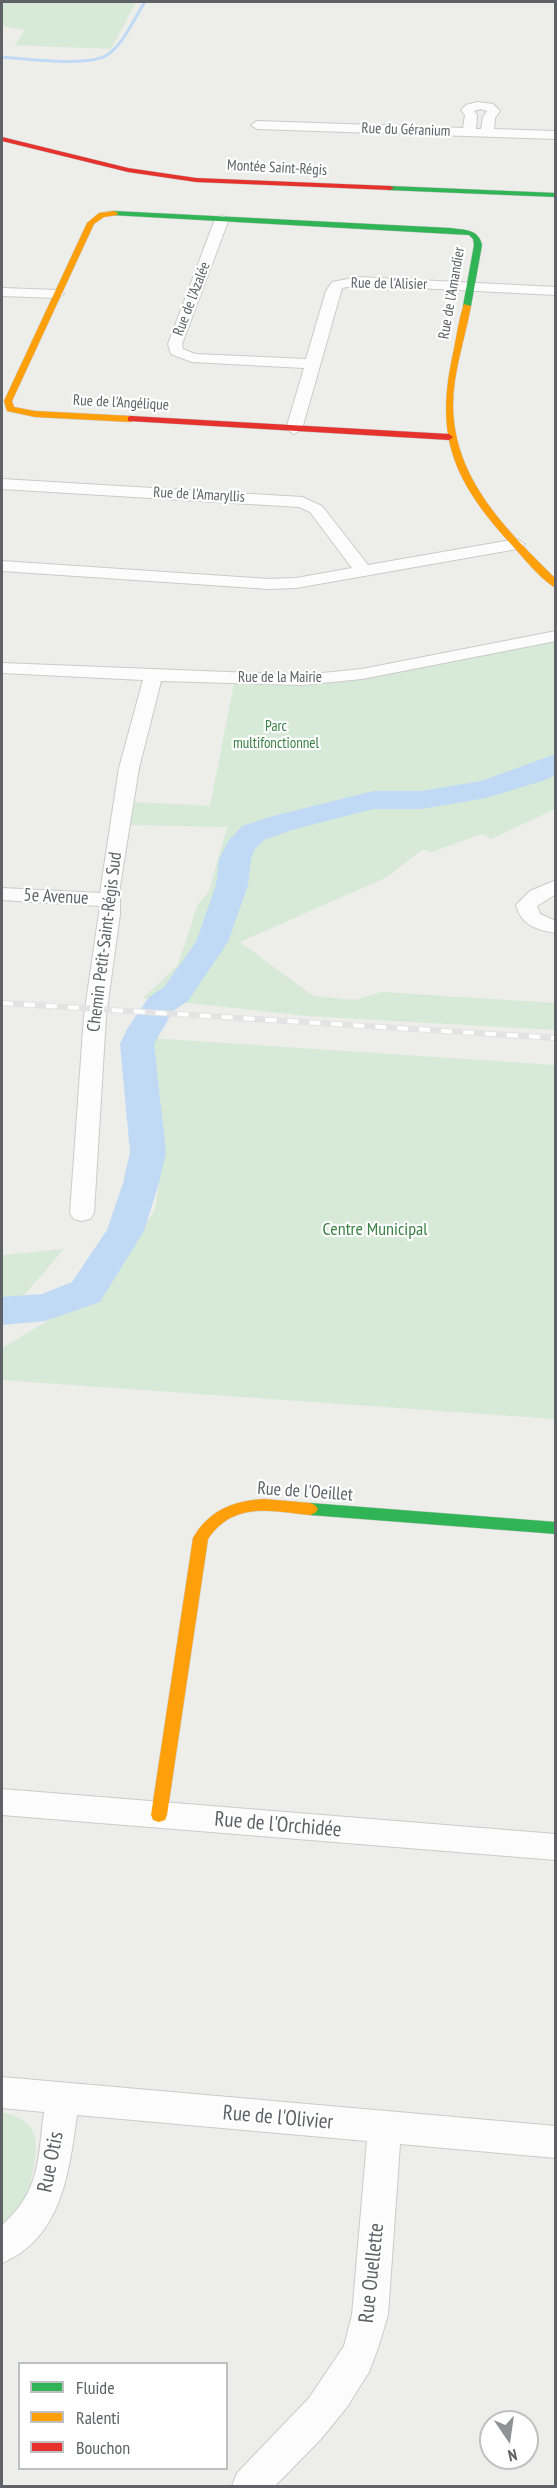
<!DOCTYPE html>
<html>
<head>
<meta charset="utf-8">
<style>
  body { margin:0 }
  #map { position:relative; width:557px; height:2488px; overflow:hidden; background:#edede9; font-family:"PT Sans Narrow",sans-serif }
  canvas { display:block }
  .frame { position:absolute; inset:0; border:3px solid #5e6166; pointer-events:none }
  .legend { position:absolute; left:18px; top:2362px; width:210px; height:108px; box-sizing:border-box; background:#fff; border:2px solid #bfc0c2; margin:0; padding:8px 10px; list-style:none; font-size:18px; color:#5e6166 }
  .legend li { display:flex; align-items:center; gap:12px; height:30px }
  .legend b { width:30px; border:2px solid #bfc0c2 }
  .north { position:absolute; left:479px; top:2410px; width:60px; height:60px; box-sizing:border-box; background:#fff; border:2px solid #bfc0c2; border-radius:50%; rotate:167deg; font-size:16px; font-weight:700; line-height:24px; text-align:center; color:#5e6166 }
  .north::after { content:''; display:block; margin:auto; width:21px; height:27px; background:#909294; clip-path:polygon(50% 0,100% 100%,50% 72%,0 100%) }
</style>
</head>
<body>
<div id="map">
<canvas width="557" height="2488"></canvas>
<div class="frame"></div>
<ul class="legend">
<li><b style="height:8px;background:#30b455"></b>Fluide</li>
<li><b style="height:8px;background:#ff9f0a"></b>Ralenti</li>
<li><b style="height:8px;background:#e5322d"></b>Bouchon</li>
</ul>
<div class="north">N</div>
</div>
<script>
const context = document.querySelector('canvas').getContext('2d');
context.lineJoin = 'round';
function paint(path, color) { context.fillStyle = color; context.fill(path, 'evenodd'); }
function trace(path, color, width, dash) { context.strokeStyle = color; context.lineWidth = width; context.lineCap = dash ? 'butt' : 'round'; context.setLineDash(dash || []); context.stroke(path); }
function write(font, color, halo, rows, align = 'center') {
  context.font = font + ' "PT Sans Narrow",sans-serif'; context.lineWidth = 4.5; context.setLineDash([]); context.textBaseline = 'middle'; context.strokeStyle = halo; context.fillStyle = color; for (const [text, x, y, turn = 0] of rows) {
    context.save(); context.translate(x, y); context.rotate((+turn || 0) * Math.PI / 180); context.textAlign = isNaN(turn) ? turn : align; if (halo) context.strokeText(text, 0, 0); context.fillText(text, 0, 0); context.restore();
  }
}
const green = new Path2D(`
  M2 2H136L111 49 15 45 25 30 2 26Z
  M555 641V809L491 839 482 834 431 852 423 849 387 877 240 942 313 996 355 1000 381 992 555 1003V1030L307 1016 143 998 178 965 197 906 209 891 227 827 130 825 134 802 210 806 234 684H309L355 680Z
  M150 1038 555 1065V1419L2 1380V1348L93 1294 126 1254 155 1210 163 1157 151 1090 148 1054Z
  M64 1249 2 1321V1255Z
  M2 2112C39 2122 39 2137 33 2171 30 2183 29 2195 21 2206 16 2213 8 2219 2 2225Z`);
const stream = new Path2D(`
  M2 57C26 59 89 67 107 55 124 44 134 18 145 2`);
const river = new Path2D(`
  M556 754V775L542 781 486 798 421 809H373L295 829 264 840 254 850 251 859 248 885 228 942 188 1001 173 1011 154 1044 166 1152 159 1183 144 1231 100 1302 45 1321 2 1325V1297L42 1294 72 1282 107 1230 123 1183 130 1152 120 1044 127 1029 149 997 164 987 196 942 216 885 219 859 229 840 242 826 273 816 373 791H421L481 781Z`);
const street = new Path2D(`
  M477 102 493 104 500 111 495 118 494 129 556 131V139L257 129 251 125 257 121 463 128 465 115 461 110 466 105ZM481 109 487 111 483 117 481 129H476L477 115 474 111Z
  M222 215 229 219 182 344 183 349 195 354 306 359 326 291 332 282 358 277 556 287V295L358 285 342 288 302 429 294 434 286 429 304 368 192 362 171 354 168 344 215 219Z
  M2 288 57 290 64 294 57 298 2 296Z
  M2 479 302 497 322 506 368 565 517 539 525 544 517 549 296 588 269 589 2 571V561L269 579 296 578 352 568 310 512 299 507 2 489Z
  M556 631V641L362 679 302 685 161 681 139 768 120 886V914L106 1016 94 1213 90 1219 82 1221 74 1219 70 1213 84 1016 100 906 2 900V888L100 893 119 768 143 680 2 673V663L302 675 362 669Z
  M556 880V894L537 906 540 914 556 921V933C537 930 521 925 516 905L530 891Z
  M2 1789 556 1834V1860L2 1815Z
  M2 2077 556 2126V2158L400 2144 388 2315 378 2348 369 2372 347 2407 321 2439 275 2486H232L237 2473 309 2398 344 2346 352 2315 367 2141 77 2115C69 2172 62 2238 2 2263V2225C40 2192 38 2159 44 2112L2 2108Z`);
const fast = new Path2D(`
  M390 186 556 193V197L387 190V186Z
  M114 211 450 228C464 230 479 229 482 245L471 306 467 308 463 306 474 245 473 239 469 235 111 215 110 213Z
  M310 1503 556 1522V1534L310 1515 305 1513 302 1509 305 1505Z`);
const slow = new Path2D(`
  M114 211 118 213 117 215 104 217 94 224 12 401 14 407 35 411 131 416 135 419 131 422 35 417 7 411 4 401 87 223 99 213Z
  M464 304 471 306C465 339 453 372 453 406 454 480 507 530 556 579V588C542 581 521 555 510 543 452 479 434 435 454 349 457 334 459 318 464 304Z
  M264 1499 310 1503 315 1505 318 1509 315 1513 310 1515C270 1511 234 1501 208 1539L167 1815 165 1820 159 1822 153 1820 151 1815 193 1538C209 1510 233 1501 264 1499Z`);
const jam = new Path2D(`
  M2 137 128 168 196 178 390 186 394 188 390 190 196 182 128 172 2 141Z
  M131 416 449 434 453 437 449 440 128 421V417Z`);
const rail = new Path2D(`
  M2 1003 556 1038`);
const farStreetnames = [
  ["Rue du Géranium",406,130,2],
  ["Montée Saint-Régis",277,168,3],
  ["Rue de l'Alisier",389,284,1],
  ["Rue de l'Amandier",452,293,-80],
  ["Rue de l'Azalée",192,299,-69],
  ["Rue de l'Angélique",121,403,3],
  ["Rue de l'Amaryllis",199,495,3],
  ["Rue de la Mairie",280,678]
];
const farParknames = [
  ["Parc",276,727],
  ["multifonctionnel",276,744]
];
const streetNames = [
  ["5e Avenue",56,897,3],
  ["Chemin Petit-Saint-Régis Sud",105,942,-83],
  ["Rue de l'Oeillet",305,1492,4]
];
const parkNames = [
  ["Centre Municipal",375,1230]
];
const nearStreetnames = [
  ["Rue de l'Orchidée",278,1825,5],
  ["Rue de l'Olivier",278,2118,5],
  ["Rue Otis",51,2162,-79],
  ["Rue Ouellette",372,2273,-84]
];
paint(green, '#d7e9d7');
trace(stream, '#c0daf5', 3);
paint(river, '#c0daf5');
trace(street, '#cacbca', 2);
trace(fast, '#c9c9c9', 1);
trace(slow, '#c9c9c9', 1);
trace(jam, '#c9c9c9', 1);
paint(street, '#fcfcfc');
paint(fast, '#30b455');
paint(slow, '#ff9f0a');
paint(jam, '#e5322d');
trace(rail, '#e3e3e3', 6);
trace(rail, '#fff', 4, [11]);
write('15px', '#5e6166', '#fff', farStreetnames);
write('15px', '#3a8143', '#fff', farParknames);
write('18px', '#5e6166', '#fff', streetNames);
write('18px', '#3a8143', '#fff', parkNames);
write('21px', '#5e6166', '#fff', nearStreetnames);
</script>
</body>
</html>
